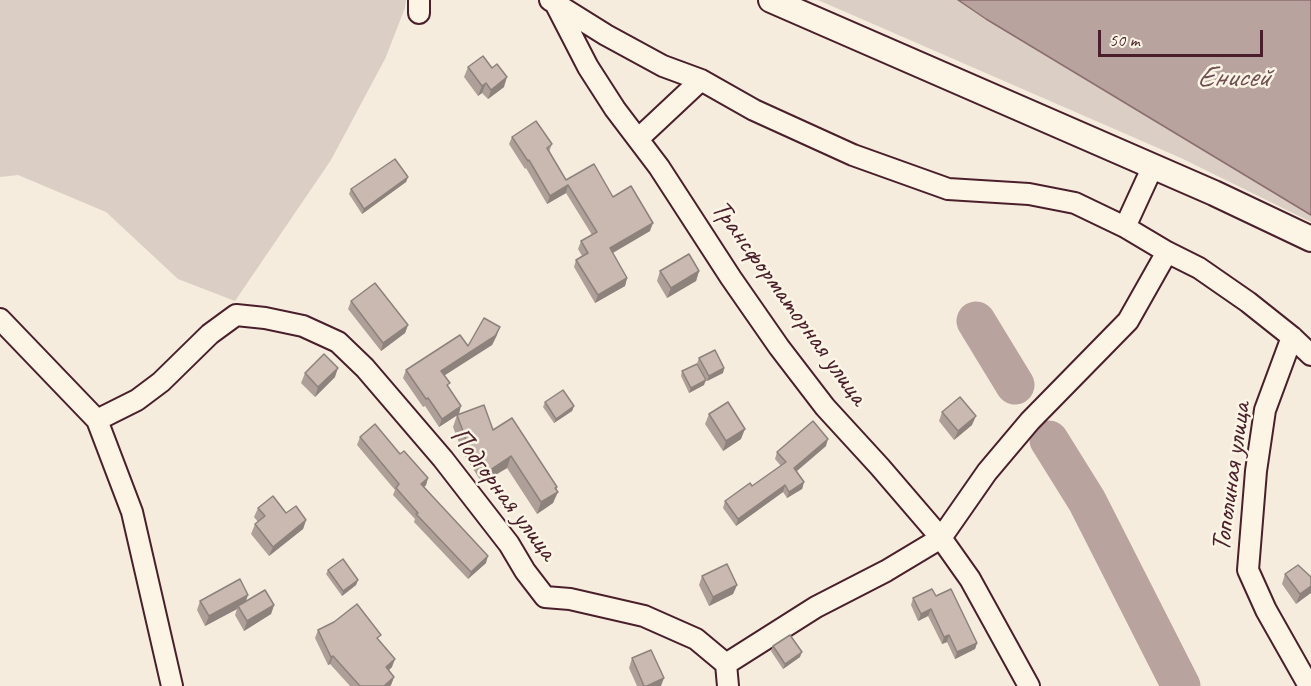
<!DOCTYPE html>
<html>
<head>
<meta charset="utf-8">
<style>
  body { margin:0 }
  #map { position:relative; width:1311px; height:686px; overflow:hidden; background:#f5ecde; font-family:Caveat,sans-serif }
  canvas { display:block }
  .scale { position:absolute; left:1098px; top:30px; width:165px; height:27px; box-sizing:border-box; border:3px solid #4a1f2b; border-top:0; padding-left:8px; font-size:18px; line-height:21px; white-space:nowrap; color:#4a1f2b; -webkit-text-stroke:4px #fcf5e5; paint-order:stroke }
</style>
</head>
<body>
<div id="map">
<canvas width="1311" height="686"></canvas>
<div class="scale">50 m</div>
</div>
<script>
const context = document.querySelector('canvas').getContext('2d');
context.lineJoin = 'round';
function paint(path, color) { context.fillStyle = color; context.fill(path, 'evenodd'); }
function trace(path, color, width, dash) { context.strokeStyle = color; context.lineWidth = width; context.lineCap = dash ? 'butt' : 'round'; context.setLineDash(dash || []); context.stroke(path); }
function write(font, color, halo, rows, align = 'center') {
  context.font = font + ' Caveat,sans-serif'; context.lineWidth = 5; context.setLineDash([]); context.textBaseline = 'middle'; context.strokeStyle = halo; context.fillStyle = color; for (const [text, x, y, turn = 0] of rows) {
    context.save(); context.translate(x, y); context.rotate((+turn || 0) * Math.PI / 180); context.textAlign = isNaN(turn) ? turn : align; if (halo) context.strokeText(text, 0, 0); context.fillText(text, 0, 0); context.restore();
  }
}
const green = new Path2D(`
  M0 0H406L405 8 385 59 331 160 235 301 178 279 106 212 18 175 0 177Z
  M818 0H958L986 19 1311 215V222L1181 158Z`);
const water = new Path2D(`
  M958 0H1311V215L986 19Z`);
const river = new Path2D(`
  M976 321 1015 385
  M1049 440 1087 501 1181 686`);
const minor = new Path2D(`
  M419 0V13
  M550 0 606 35 663 66 701 80 754 110 853 155 948 189 1029 194 1075 203 1125 227 1167 252 1199 268 1248 302 1292 337 1311 355
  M555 3 588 67 615 109 659 167 731 278 779 347 825 407 880 467 941 538 970 579 1029 686
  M638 139 701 80
  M1125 227 1153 166
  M0 319 97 420 132 512 172 686
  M1292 337 1265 410 1256 471 1248 570 1266 610 1309 686
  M97 420 137 400 161 382 210 334 236 315 265 318 303 326 338 342 365 368 443 459 509 544 525 571 545 597 570 599 644 616 696 639 726 664 728 686
  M726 664 816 607 886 571 941 538 987 472 1030 421 1128 321 1167 252`);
const tertiary = new Path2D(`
  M771 0 1214 193 1311 239`);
const wall = new Path2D(`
  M468 67 504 87 488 99 482 93 478 96 464 77Z
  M512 137 552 144 549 152 566 180 613 197 650 231 613 253 627 278 625 286 595 303 574 267 576 260 582 256 578 249 581 241 592 235 566 193 547 204 526 168 525 169 509 144Z
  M408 177 406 182 362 214 349 194 351 189Z
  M660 271H699L696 281 667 298 657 281Z
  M351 301 408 325 405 333 381 351 348 309Z
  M497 335 492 345 444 375 459 414 439 427 425 406 423 407 403 378 406 370Z
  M699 358 724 368 723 373 707 381 697 363Z
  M682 371 704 385 689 393 681 376Z
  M305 373 335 377 315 397 301 383Z
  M545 402 574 406 572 411 554 423 543 407Z
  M942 412 972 425 954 440 939 421Z
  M709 414 741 439 723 451 705 424Z
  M457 415 557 487 553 503 537 514 507 468 482 483 463 453 453 427Z
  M360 437 400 454 428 478 426 485 424 487 486 563 468 579 414 522 415 519 393 495 395 490 357 445Z
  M826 446 797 471 804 482 802 489 787 498 783 492 736 526 723 508 725 501 752 486 781 466 775 459 777 452Z
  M258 508 286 513 306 520 303 529 269 556 251 534 255 524 258 522 254 517Z
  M328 570 358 580 356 585 342 596 326 574Z
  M1285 574 1311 577 1296 604 1282 584Z
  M702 576 737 585 733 594 709 606 699 585Z
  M936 596 977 643 975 649 955 659 947 642 942 644 928 616 918 621 911 605 913 598Z
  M200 601H246L274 605 271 614 244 631 235 615 237 609 205 626 197 610Z
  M318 630 379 640 392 667 389 670 394 677 391 685 390 686H350L330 664 328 665 315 638Z
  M773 646 800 657 783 669 771 651Z
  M632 658 661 686H637L629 668Z`);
const shadedWall = new Path2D(`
  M507 77 504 87 488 99 491 90Z
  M486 83 482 93 478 96 482 86Z
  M408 177 406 182 362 214 364 209Z
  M568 185 566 193 547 204 550 196Z
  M653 223 650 231 607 256 610 248Z
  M699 271 696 281 667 298 671 288Z
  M627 278 625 286 595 303 598 295Z
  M408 325 405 333 381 351 383 343Z
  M500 327 497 335 492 345 439 379 441 371Z
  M338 368 335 377 315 397 318 387Z
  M724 368 723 373 707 381 709 376Z
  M706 380 704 385 689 393 691 388Z
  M461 406 459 414 439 427 442 419Z
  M574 406 572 411 554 423 556 419Z
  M976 416 972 425 954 440 958 431Z
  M745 429 741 439 723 451 726 441Z
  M828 439 826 446 792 475 794 468Z
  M511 456 507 468 482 483 487 472Z
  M428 478 426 485 419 492 421 484Z
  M804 482 802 489 787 498 789 492Z
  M785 485 783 492 736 526 738 519Z
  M557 487 554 494 558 492 553 503 537 514 541 502Z
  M306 520 303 529 269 556 273 547Z
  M488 556 486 563 468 579 471 572Z
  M358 580 356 585 342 596 343 591Z
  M737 585 733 594 709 606 713 597Z
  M1311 586V593L1296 604 1300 594Z
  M248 595 245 604 238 606 237 609 205 626 209 616Z
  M274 605 271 614 244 631 247 621Z
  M931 609 928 616 918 621 921 614Z
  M949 635 947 642 942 644 944 637Z
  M977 643 975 649 955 659 957 652Z
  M802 652 800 657 783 669 785 664Z
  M333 656 330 664 328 665 331 657Z
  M395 659 392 667 383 675 386 667Z
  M394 677 391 685 390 686H384Z
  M664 678 661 686H647Z`);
const building = new Path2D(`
  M483 56 492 68 497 64 507 77 491 90 486 83 482 86 468 67Z
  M536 121 552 144 547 148 566 180 594 164 613 197 631 186 653 223 610 248 627 278 598 295 576 260 588 253 581 241 597 232 568 185 550 196 529 160 528 161 512 137Z
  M395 159 408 177 364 209 351 189Z
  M689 254 699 271 671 288 660 271Z
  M375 283 408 325 383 343 351 301Z
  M484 318 500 327 495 336 441 371 450 383 447 385 461 406 442 419 428 398 426 399 406 370 460 335 468 346Z
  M715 350 724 368 709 376 699 358Z
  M324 354 338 368 318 387 305 373Z
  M697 364 706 380 691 388 682 371Z
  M563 390 574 406 556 419 545 402Z
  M960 397 976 416 958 431 942 412Z
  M728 402 745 429 726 441 709 414Z
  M484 405 493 430 512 418 557 487 555 488 558 492 541 502 511 456 487 472 467 442 457 415Z
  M813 421 828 439 794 468 804 482 789 492 785 485 738 519 725 501 750 483 752 486 786 462 777 452Z
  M375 424 400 454 404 451 428 478 421 484 488 556 471 572 416 514 418 513 396 488 399 484 360 437Z
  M273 496 286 513 296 506 306 520 273 547 255 524 265 516 258 508Z
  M343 559 358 580 343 591 328 570Z
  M727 564 737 585 713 597 702 576Z
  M1298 565 1311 577V586L1300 594 1285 574Z
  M240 579 248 595 209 616 200 601Z
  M932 589 936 596 951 589 977 643 957 652 949 635 944 637 931 609 921 614 913 598Z
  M265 590 274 605 247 621 238 606Z
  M357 604 381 635 377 638 395 659 386 667 394 677 384 686H360L333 656 331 657 318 630 334 622Z
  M790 635 802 652 785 664 773 646Z
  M651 650 664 678 647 686H644L632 658Z`);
const streetNames = [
  ["Трансформаторная улица",789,303,54],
  ["Тополиная улица",1232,477,-82],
  ["Подгорная улица",503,494,53]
];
const waterNames = [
  ["Енисей",1233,78]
];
paint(green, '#dbcec4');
paint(water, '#b8a39e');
trace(water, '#8c6e70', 1.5);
trace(river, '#b8a39e', 39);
trace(minor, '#4a1f2b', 24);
trace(tertiary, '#4a1f2b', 28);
trace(minor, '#fcf5e5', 20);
trace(tertiary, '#fcf5e5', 24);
paint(wall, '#ae9f98');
paint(shadedWall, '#8d827c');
paint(building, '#cab9b1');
trace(building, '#8d827c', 1.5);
write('28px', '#4a1f2b', '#fcf5e5', streetNames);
write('italic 30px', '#704d53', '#fcf5e5', waterNames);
</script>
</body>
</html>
